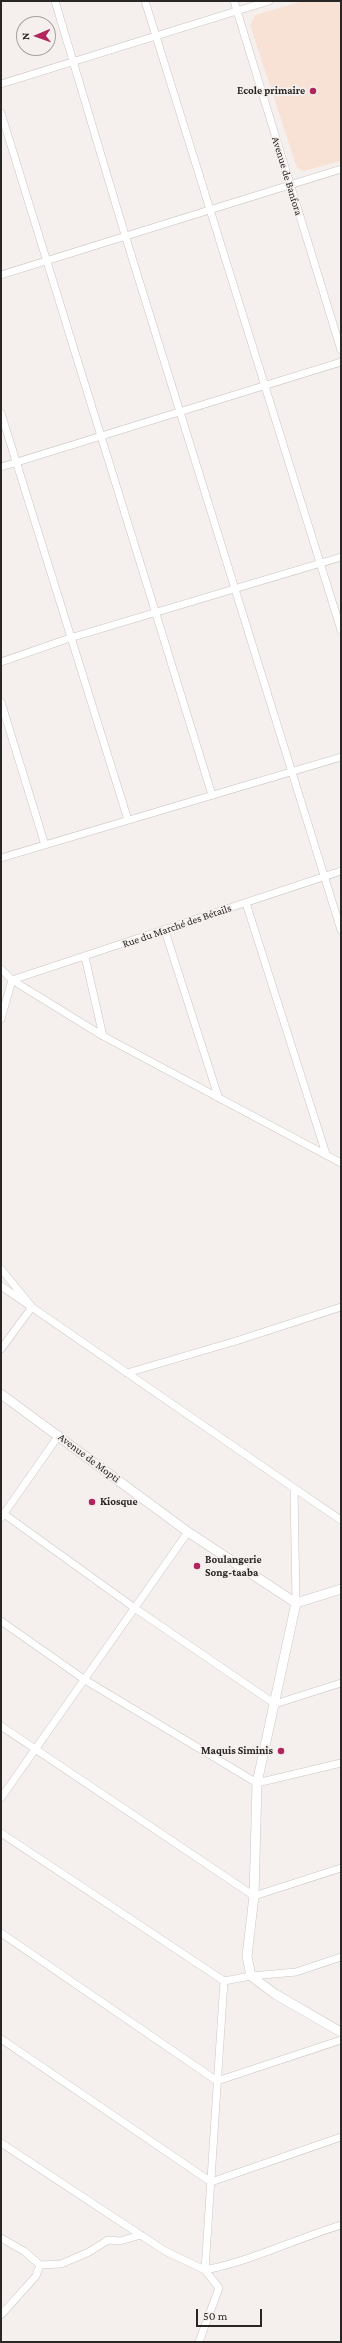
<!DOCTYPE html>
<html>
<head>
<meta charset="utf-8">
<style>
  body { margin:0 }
  #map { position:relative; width:342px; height:2343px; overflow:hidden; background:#f5f0ed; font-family:"Crimson Pro",serif }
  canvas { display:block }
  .frame { position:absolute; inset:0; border:2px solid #292726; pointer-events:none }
  .north { position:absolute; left:16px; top:16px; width:40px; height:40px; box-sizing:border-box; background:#f5f0ed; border:1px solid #a3a09d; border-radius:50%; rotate:268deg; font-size:11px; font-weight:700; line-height:16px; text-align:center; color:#292726 }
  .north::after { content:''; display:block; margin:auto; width:14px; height:18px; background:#b2245d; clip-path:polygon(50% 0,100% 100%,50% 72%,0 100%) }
  .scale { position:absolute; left:196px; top:2309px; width:66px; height:18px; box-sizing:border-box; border:2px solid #292726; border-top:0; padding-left:5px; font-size:12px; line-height:14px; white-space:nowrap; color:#292726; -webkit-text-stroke:3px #f5f0ed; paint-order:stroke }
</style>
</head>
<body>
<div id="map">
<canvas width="342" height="2343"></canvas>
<div class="frame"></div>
<div class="north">N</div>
<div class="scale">50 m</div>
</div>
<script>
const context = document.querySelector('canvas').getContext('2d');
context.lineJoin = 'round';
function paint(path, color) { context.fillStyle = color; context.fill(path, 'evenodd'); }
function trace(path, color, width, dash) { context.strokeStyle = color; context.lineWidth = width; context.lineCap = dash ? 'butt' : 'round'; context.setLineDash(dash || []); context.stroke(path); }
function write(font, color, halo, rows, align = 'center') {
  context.font = font + ' "Crimson Pro",serif'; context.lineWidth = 3.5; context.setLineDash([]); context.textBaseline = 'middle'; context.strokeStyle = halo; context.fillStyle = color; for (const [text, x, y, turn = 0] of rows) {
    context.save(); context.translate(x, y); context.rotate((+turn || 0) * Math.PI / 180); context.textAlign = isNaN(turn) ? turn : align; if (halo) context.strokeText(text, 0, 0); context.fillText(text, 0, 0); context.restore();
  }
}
const education = new Path2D(`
  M303 1H341V161L304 171 297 168 250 25 255 15Z`);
const minor = new Path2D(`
  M55 1 125 235 341 930
  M145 1 341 630
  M234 1 341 350
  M1 84 269 1
  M1 113 212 795
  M1 275 341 169
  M1 413 128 820
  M1 467 341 362
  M1 662 70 638 341 557
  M1 702 45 845
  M1 858 341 757
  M246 903 326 1154
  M165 931 218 1096
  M85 957 103 1036
  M1 969 12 980 103 1036 341 1163
  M1 1019 12 980 341 871
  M1 1269 32 1307 1 1349
  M1 1286 294 1488 296 1603
  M127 1373 236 1341 341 1307
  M294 1488 341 1520
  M4 1514 136 1609 275 1704 341 1683
  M1 1518 59 1435
  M1 1621 85 1680 257 1783 341 1763
  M1 1726 254 1896 341 1868
  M1 1798 188 1532
  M1 1833 224 1981 251 1976 296 1972 341 1957
  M1 1933 217 2081 341 2040
  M1 2039 211 2182 341 2137
  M1 2143 165 2251 205 2270 219 2288 199 2342
  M1 2238 24 2251 40 2265 61 2264 89 2252 108 2240 120 2241 141 2235
  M205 2270 224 1981
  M205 2270C252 2261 295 2239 341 2225
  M1 2315 36 2276 40 2265`);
const tertiary = new Path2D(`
  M1 1394 188 1532 296 1603 341 1589
  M296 1603 257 1783 254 1896 247 1956 251 1976 275 1994 341 2032`);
const markers = [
  [313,91,4,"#b2245d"],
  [92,1502,4,"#b2245d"],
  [197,1566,4,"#b2245d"],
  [281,1751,4,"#b2245d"]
];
const poiNames = [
  ["Ecole primaire",305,91],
  ["Kiosque",100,1502,"left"],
  ["Boulangerie",205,1560,"left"],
  ["Song-taaba",205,1573,"left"],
  ["Maquis Siminis",273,1751]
];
const streetNames = [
  ["Avenue de Banfora",287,176,73],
  ["Rue du Marché des Bétails",177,926,-19],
  ["Avenue de Mopti",89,1458,37]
];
paint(education, '#f8e2d5');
trace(minor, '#ccc7c4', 8);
trace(tertiary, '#ccc7c4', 10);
trace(minor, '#fff', 7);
trace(tertiary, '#fff', 9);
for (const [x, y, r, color] of markers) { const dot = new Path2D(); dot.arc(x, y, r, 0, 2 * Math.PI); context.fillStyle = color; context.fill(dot); trace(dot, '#f5f0ed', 1.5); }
write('bold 11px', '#292726', '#f5f0ed', poiNames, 'right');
write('11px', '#292726', '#f5f0ed', streetNames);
</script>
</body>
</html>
